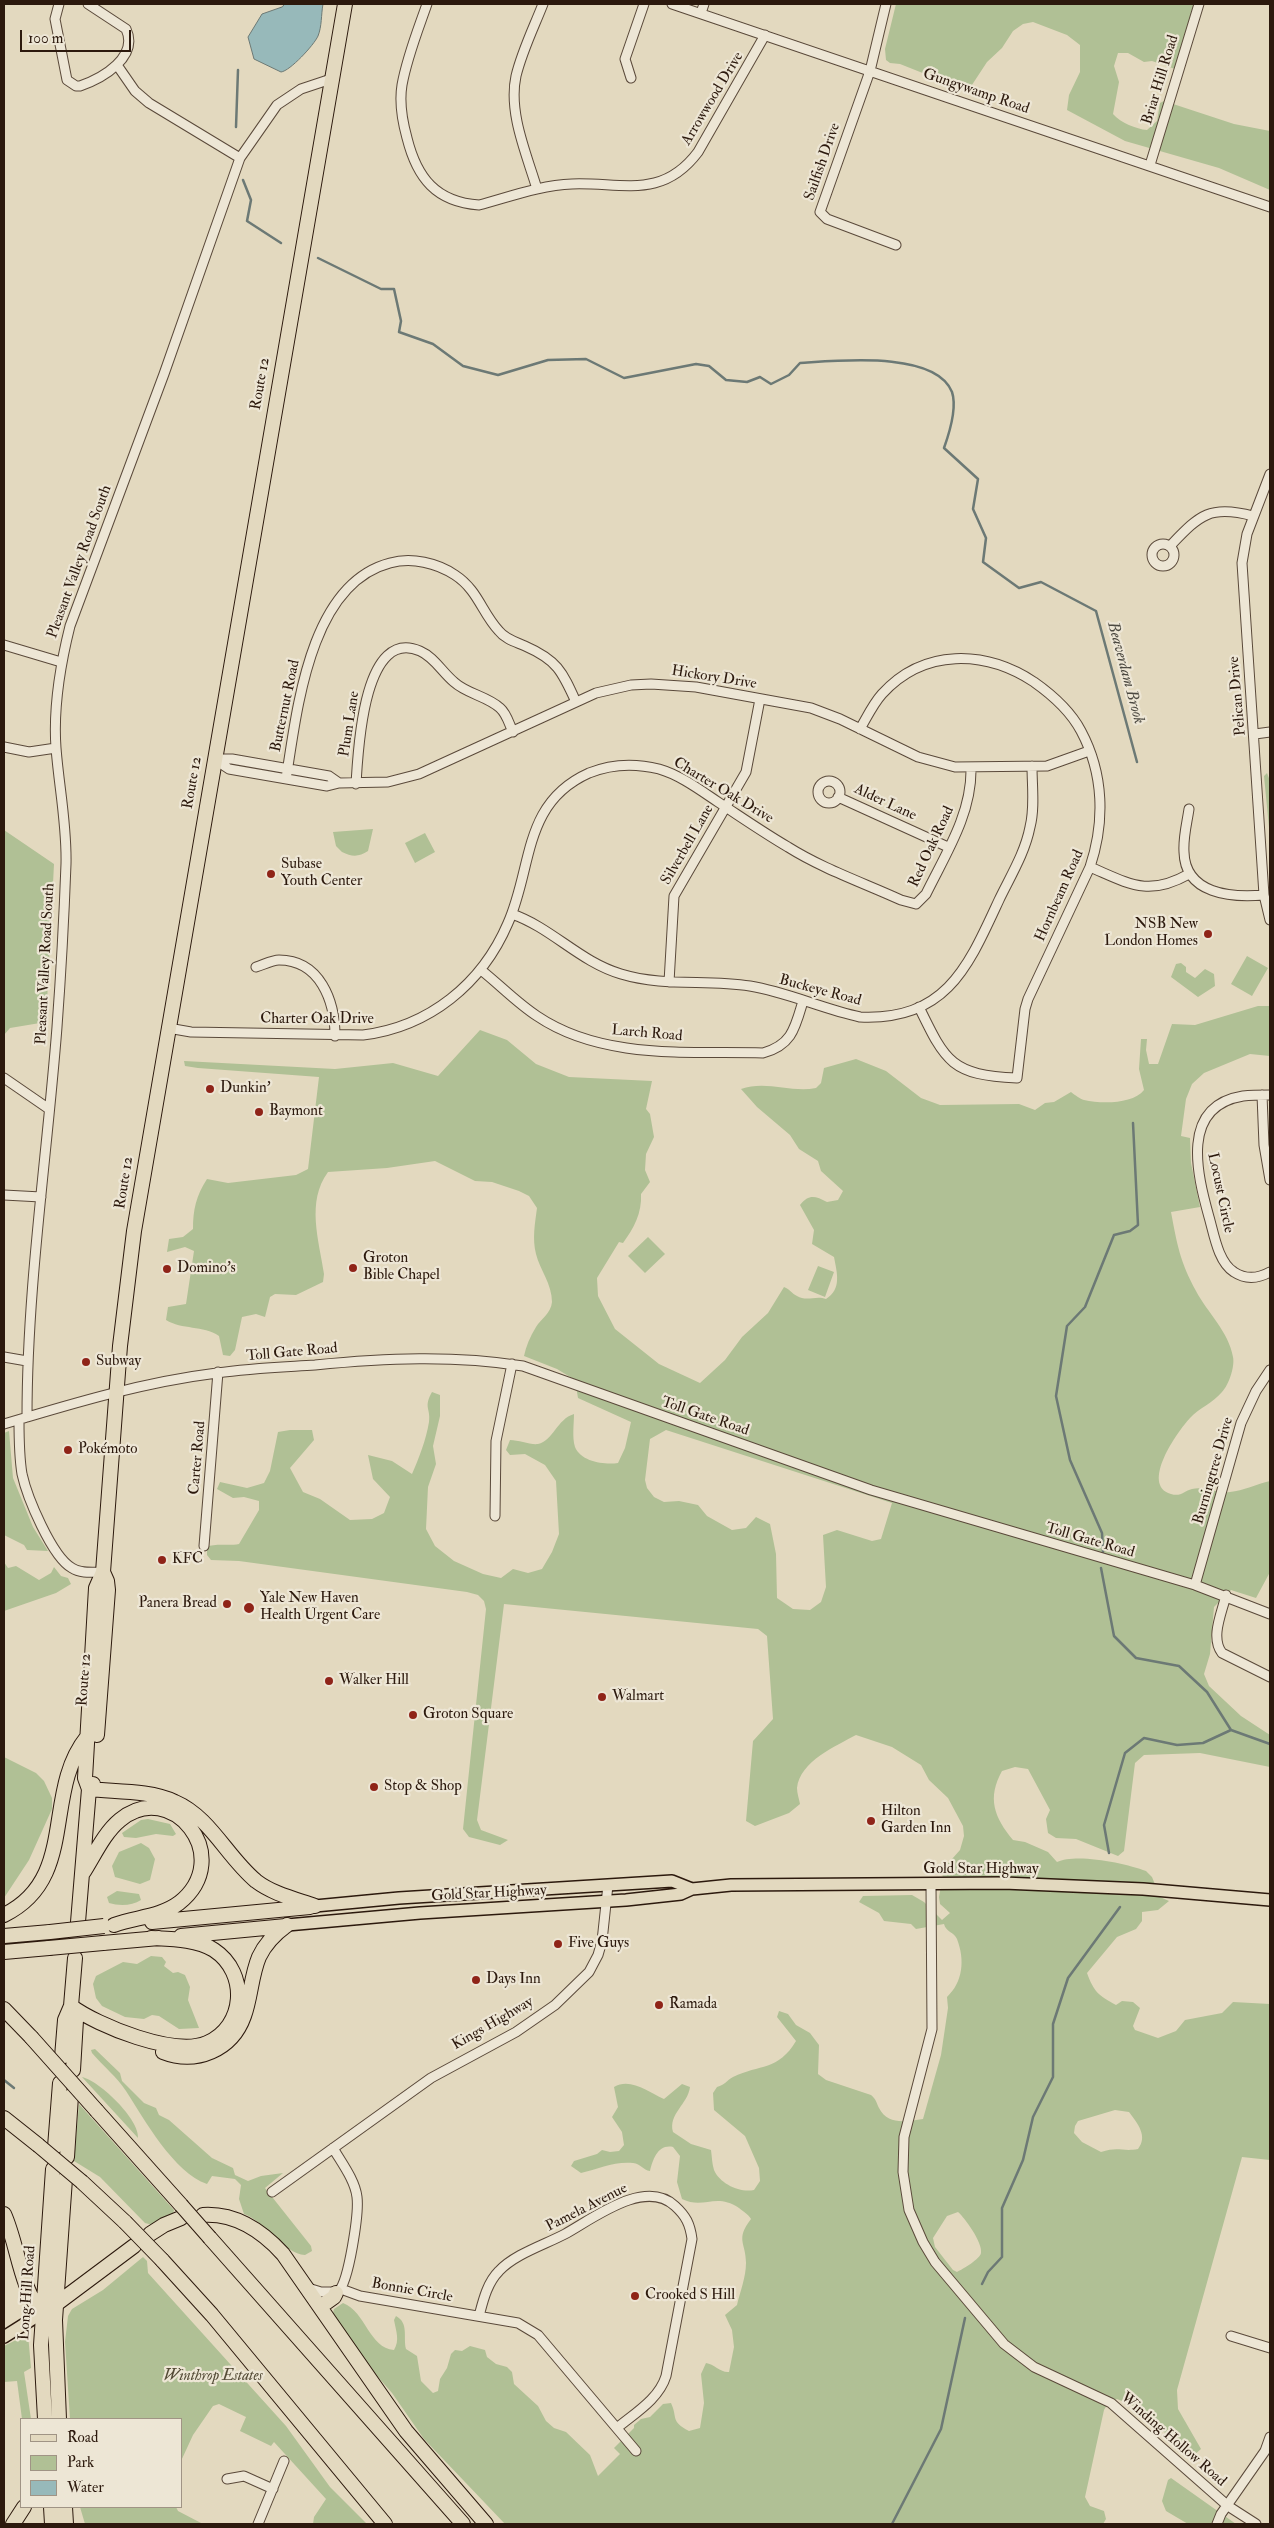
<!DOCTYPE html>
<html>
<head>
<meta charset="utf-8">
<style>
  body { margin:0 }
  #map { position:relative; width:1274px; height:2528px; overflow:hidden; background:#e3d9bf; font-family:"IM FELL Double Pica",serif }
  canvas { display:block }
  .frame { position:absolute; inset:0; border:5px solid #2c190d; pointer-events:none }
  .legend { position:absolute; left:20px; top:2418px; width:162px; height:90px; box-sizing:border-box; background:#ede6d5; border:1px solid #a09485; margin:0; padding:6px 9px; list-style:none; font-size:15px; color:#2c190d }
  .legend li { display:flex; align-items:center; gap:10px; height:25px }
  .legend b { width:25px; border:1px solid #a09485 }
  .scale { position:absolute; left:20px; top:30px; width:111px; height:22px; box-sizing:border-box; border:2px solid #2c190d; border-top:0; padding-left:6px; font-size:15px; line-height:18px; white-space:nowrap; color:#2c190d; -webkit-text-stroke:4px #ede6d5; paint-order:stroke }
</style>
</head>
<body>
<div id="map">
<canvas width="1274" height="2528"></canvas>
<div class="frame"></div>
<ul class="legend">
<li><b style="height:6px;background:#e3d9bf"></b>Road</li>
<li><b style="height:14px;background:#b0c095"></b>Park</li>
<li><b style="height:14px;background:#97b9ba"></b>Water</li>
</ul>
<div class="scale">100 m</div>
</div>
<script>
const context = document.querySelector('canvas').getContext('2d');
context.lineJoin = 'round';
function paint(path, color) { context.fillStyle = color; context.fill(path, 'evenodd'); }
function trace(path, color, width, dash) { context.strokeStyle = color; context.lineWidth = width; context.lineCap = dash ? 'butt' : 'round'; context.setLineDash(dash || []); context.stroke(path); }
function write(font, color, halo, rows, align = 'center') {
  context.font = font + ' "IM FELL Double Pica",serif'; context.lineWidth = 4.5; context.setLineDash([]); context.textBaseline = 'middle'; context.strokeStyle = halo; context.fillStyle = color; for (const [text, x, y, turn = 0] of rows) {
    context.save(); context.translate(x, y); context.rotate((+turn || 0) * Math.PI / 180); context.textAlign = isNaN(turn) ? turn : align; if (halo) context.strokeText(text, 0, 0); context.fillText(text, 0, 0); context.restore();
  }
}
const green = new Path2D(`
  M896 4H1194L1175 69 1152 61 1144 62 1128 53H1118L1114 66 1119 82 1113 114C1121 123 1136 129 1147 130L1157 121 1160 103 1164 101 1234 124 1270 131V190L1219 168 1125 141 1067 110 1069 95 1080 72V45L1067 35 1033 22 1023 24 1013 31 1002 48 987 62 968 91 900 64 890 63 886 60 885 49Z
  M1267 773 1270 781V838L1264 776Z
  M373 829 368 851C359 857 352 857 342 852L336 846 333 832Z
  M4 830 54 864 46 1022 10 1028 4 1035Z
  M425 833 435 852 415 863 405 843Z
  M1247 956 1268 968 1252 996 1231 984Z
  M1181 963 1186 967V972L1195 978 1205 969 1214 974 1215 986 1198 997 1171 977 1176 964Z
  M1258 1006H1270V1056L1250 1054 1204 1073 1192 1084 1186 1099 1181 1136 1190 1138 1191 1163 1200 1207 1171 1212C1177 1244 1180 1262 1196 1291 1207 1312 1229 1332 1233 1357 1235 1366 1229 1385 1222 1392 1213 1403 1199 1408 1190 1418 1177 1432 1140 1485 1171 1494 1181 1497 1184 1491 1192 1489 1205 1486 1218 1494 1230 1492 1243 1491 1257 1484 1270 1481V1572L1256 1598 1231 1590 1214 1607 1210 1654 1204 1674 1209 1686 1241 1716 1270 1735V1767L1200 1753 1144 1755 1135 1763 1124 1851 1118 1856 1076 1839 1056 1838 1048 1833 1046 1819 1050 1810 1028 1769 1015 1767 1002 1771C987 1798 994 1817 1013 1840L1025 1842 1048 1852 1057 1862C1076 1853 1125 1863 1146 1871L1152 1877 1160 1897 1169 1901 1158 1910 1142 1912V1921L1136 1929 1117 1937 1087 1973C1094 1992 1098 1995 1116 2005L1122 2001 1133 2002 1140 2008 1133 2026 1135 2030 1158 2038 1176 2031 1185 2020 1222 2013 1233 2002 1270 2004V2160L1242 2157 1177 2390 1178 2409 1201 2449 1194 2455 1189 2453 1132 2405 1117 2399 1108 2403 1104 2410 1085 2497 1090 2506 1104 2511 1106 2519 1103 2524H505L424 2439 392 2393 371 2369 342 2328 333 2313 334 2309 343 2303C366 2312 369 2348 394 2350 400 2340 396 2331 394 2320L396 2316C409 2323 403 2337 406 2349L417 2356 421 2381 433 2393 438 2391 440 2379 447 2368 451 2354 455 2350 462 2351 470 2346 485 2350 487 2357 496 2364 507 2367 512 2372 514 2384 538 2406 546 2421 554 2428 566 2432 590 2455 598 2476 620 2454 614 2448 634 2428V2425L641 2419 650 2417 663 2404 671 2403C678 2418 670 2421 689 2431L700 2428 704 2403 701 2374 706 2363C714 2364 721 2373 729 2372L734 2347 732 2330 725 2315 737 2305C740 2292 746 2277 746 2263 746 2242 735 2240 751 2219 748 2214 744 2212 739 2208 715 2192 704 2210 682 2199L677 2182 680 2156 673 2147C658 2144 653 2159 650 2171 643 2170 641 2164 633 2163 615 2161 598 2169 581 2173L571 2166 574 2161 597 2154 602 2150 610 2152 619 2151 624 2145 622 2132 612 2117 618 2107 614 2087C630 2077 649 2092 664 2099L682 2084 690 2087C688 2104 668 2114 673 2132L691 2144 711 2150C712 2157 712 2164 714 2170 720 2184 740 2193 754 2190L760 2181 759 2168 745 2136 714 2110 713 2093 717 2087C725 2085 727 2080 733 2077 760 2064 778 2071 796 2041L777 2017 779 2011 788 2014 796 2025 810 2033 819 2045 818 2074 826 2080 871 2095C876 2099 876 2102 879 2108 888 2126 907 2121 923 2119L941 2055 948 2008 947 1997C963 1982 965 1960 957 1939 954 1932 946 1932 944 1924L916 1929 911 1924 884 1921 879 1913 859 1902 863 1896 912 1895 924 1902 942 1920 950 1913 940 1904 939 1897 944 1868 960 1850 964 1836 963 1826 948 1798 929 1780 921 1765 892 1747 856 1735C836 1746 800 1761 797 1788 797 1793 799 1799 800 1804L789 1813 755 1826 746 1821 753 1741 773 1719 767 1636 758 1629 504 1604 477 1820 481 1830 508 1840 500 1845 469 1837 463 1829 486 1609 484 1601 478 1595 467 1592 239 1561 211 1560 207 1555V1547C214 1543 229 1546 239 1544L259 1510V1501L244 1497 233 1498 217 1489 220 1482 247 1488 264 1483 270 1471 278 1432 290 1430H312L314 1440 290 1468 303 1492 320 1499 350 1520 372 1519 384 1513 390 1497 373 1479 368 1455 392 1461 412 1474C419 1458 426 1440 429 1422 431 1408 423 1408 432 1392L440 1395V1416L433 1446 436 1464 428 1487 426 1529 435 1546 454 1561 483 1574 501 1578 513 1569 528 1573 542 1569 552 1552 559 1534 556 1481 545 1465 525 1454 510 1455 506 1450 510 1440C519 1440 530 1445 538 1444 553 1441 557 1419 574 1414 574 1423 572 1438 575 1447 581 1462 605 1465 618 1463L625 1448 631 1422 578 1398 575 1380 557 1369 524 1356C526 1346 530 1337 536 1327 541 1319 551 1313 552 1302 552 1284 540 1270 536 1254 532 1239 535 1223 537 1208L529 1196 519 1191 492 1182 475 1181 435 1161 387 1168 328 1172C306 1202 319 1240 324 1274L323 1282 296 1295 275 1294 270 1297 265 1317 256 1314 242 1317 235 1350 230 1356 223 1355 219 1336C203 1325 182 1330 166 1320L168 1307 186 1304 194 1251 185 1247 167 1252 169 1239 183 1237 193 1229C193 1210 196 1196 207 1179L228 1183 296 1175 308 1169 319 1077 198 1068 185 1066 184 1061 335 1069 393 1063 438 1076 480 1030 507 1040 536 1064 569 1077 652 1081 646 1109 650 1114 654 1137 646 1154 645 1170 650 1182 641 1194C642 1213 634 1228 623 1243L619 1242 597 1278 598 1296 615 1329 659 1364 700 1383 725 1360 742 1337 768 1313 784 1287C790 1289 792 1294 797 1296 807 1302 816 1295 826 1299 842 1289 837 1273 834 1257L812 1244 814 1230 800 1205C809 1194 815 1196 827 1202L838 1200 843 1191 821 1171 818 1161 799 1149 790 1135 757 1107 741 1089C766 1080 791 1093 816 1088L821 1083 824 1068 856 1059 886 1071 921 1098 940 1105 1019 1104 1035 1110 1045 1103 1054 1102 1071 1092C1075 1095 1080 1099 1084 1100 1102 1104 1133 1104 1144 1090L1139 1069 1141 1039H1147L1146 1050 1149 1064H1158L1172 1024 1195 1025ZM666 1430 892 1503 881 1539 872 1541 837 1530 823 1535 826 1587 821 1602 810 1610 793 1609 777 1598 776 1554 770 1524 756 1517 746 1528 732 1530 707 1516 698 1505 679 1501 664 1502 654 1497 647 1488 645 1480 650 1439ZM1115 2110 1129 2112C1138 2124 1148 2136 1138 2149 1122 2152 1119 2146 1101 2152L1082 2142 1074 2133 1075 2126 1078 2121ZM958 2212C965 2218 983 2243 981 2253 980 2259 963 2269 957 2272L953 2270 935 2247 933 2238 947 2216Z
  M648 1237 665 1254 645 1273 628 1256Z
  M818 1266 834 1272 825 1297 808 1290Z
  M9 1431 13 1478 33 1527 48 1551 27 1550 24 1545 4 1535V1433Z
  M4 1562 8 1568 16 1566 39 1580 51 1573 54 1567 61 1576 68 1578 71 1584 56 1593 4 1611Z
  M4 1757 36 1773 44 1781 52 1798V1809L29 1860 4 1898Z
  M148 1819 170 1824 176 1834 173 1836 156 1834 136 1838 124 1837 122 1833 141 1820Z
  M141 1843 149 1848 155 1859 150 1880 140 1884 115 1877 112 1866 119 1852Z
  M117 1891 139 1894 141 1900C132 1906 119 1906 109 1903L107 1897Z
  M151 1956 162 1957 166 1962 164 1966 173 1973 178 1972 185 1975 190 1987 188 2000 199 2028 179 2029 159 2016 152 2015 144 2019 125 2017 102 2006 96 1998 93 1984 96 1976 123 1962 137 1964Z
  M95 2049 120 2073 122 2081 144 2103 156 2108 159 2115 169 2120 212 2158 233 2168 235 2175 248 2181 261 2176 283 2173 265 2188 311 2246 312 2251 305 2255C284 2254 266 2222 244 2214L239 2199 241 2185 235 2179 212 2176 207 2184C174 2173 144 2119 126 2091 117 2077 103 2066 92 2053L91 2050Z
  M82 2077C100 2081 140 2120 138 2138Z
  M79 2104 174 2210 173 2214 153 2225 145 2223 100 2177 74 2161Z
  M143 2257 147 2261 148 2273 286 2426 330 2487 367 2524H313L314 2517 326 2499 274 2442 271 2446 240 2431 246 2417 219 2404 213 2406 193 2435 181 2461V2419H70L65 2342 68 2316 72 2309 103 2290Z
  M28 2334 31 2368 24 2372 31 2419H22L17 2381 4 2382V2346Z
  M1171 2478 1236 2524H1188L1166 2511 1162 2501 1168 2480Z
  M80 2507H176L178 2511 203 2524H85Z`);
const water = new Path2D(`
  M285 4H323C321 15 322 26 318 36 314 45 290 71 281 72L254 59 248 37 262 14 282 7Z`);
const stream = new Path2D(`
  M236 127 238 70
  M243 180 251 200 247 221 281 243
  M318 258 381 289H394L401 321 399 332 433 344 463 366 498 375 548 360 586 359 624 378 696 364 709 366 726 380 747 382 760 377 771 384 789 375 800 363C836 361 935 350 952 392 957 407 949 434 944 448L978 479 973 509 986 538 983 562 1019 588 1041 582 1096 611 1137 762
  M1103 1552 1102 1533 1070 1460 1056 1396 1067 1326 1085 1307 1114 1235 1130 1231 1138 1225 1133 1123
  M1101 1568 1114 1636 1136 1658 1179 1666 1207 1692 1231 1730 1270 1744
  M1109 1853 1104 1825 1125 1753 1144 1738 1177 1745 1203 1743 1231 1730
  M4 2080 14 2088
  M982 2284 988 2272 1002 2257V2208L1023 2160 1033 2117 1053 2077V2024L1068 1978 1120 1907
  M892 2524 941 2429 965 2318`);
const minor = new Path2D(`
  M59 4 55 19 67 80 76 86H80C103 78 139 57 126 29L88 4
  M427 4C418 30 407 57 402 85 399 103 402 120 407 138 417 178 436 202 479 205 509 197 541 185 572 184 622 182 662 200 698 152L765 35
  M672 4 1270 207
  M886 4 870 71 820 212 827 219 896 245
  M701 13 704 4
  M117 65 135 91 149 103 240 158
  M631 78 625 59 644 4
  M1150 165 1199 4
  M537 189C527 155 508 113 516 76 522 51 534 27 543 4
  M1270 474 1247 534 1242 563 1264 895 1270 920
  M1152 555a11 11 0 1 1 22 0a11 11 0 1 1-22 0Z
  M1170 546C1199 516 1209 504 1253 516
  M4 645 61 662
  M860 729C867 717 873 704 882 694 924 648 985 650 1034 682 1051 694 1071 712 1081 731 1104 774 1105 822 1090 867L1028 999 1025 1009 1017 1078C952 1075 946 1063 919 1007
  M1255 734 1270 732
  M4 747 29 752 56 748
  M214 759 229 769 327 786 339 783 388 782 419 774 596 693 631 685 651 684 696 687 811 708 840 719 918 757 955 767 1047 766 1089 751
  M214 759H232L329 776 339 783
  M286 779C297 711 309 584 390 563 412 557 437 563 455 575 478 590 482 613 499 631 505 639 516 642 525 646 557 660 562 671 576 702
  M818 792a11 11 0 1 1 22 0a11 11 0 1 1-22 0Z
  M356 784C358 752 363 626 420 651 434 657 442 672 454 682 467 694 487 696 500 708 507 714 509 724 513 732
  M838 797 948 847
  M1189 809C1187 823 1183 837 1184 852 1185 894 1231 898 1264 895
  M1090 867C1130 884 1148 897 1189 874
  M512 914C552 928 580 962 621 974 664 987 707 979 750 986 787 992 823 1009 860 1017 946 1021 968 967 999 900 1010 877 1025 853 1030 827 1035 808 1032 786 1032 766
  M256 967C263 965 272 960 279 960 320 960 335 1001 335 1036
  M481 970C500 985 517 1003 537 1016 602 1060 688 1051 763 1053 792 1045 795 1028 803 1001
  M669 982 674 896 746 772 760 699
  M168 1028 191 1032 363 1035C429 1027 482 984 508 923 533 867 522 803 589 773 611 764 635 763 659 769 680 775 700 790 718 802 741 817 764 833 788 847 823 869 864 883 901 900L916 904 926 894C945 855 972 814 971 768
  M4 1078 49 1109
  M1262 1095 1264 1145 1270 1180
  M1270 1095C1262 1095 1252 1095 1243 1096 1180 1106 1197 1174 1209 1217 1214 1234 1218 1262 1234 1272 1246 1280 1259 1278 1270 1272
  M4 1195 41 1197
  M4 1357 27 1361
  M27 1417C27 1287 47 1157 57 1027 61 973 64 918 66 864 67 825 59 787 56 748 53 707 60 666 70 626L164 374 240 158 277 105 301 89 331 79
  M19 1420C19 1438 19 1456 22 1474 27 1497 52 1557 72 1568 81 1574 93 1572 103 1572
  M4 1424C74 1403 144 1382 217 1373 250 1368 283 1367 315 1365 385 1358 454 1355 523 1366L871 1490 1195 1585 1270 1614
  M495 1516 496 1441 512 1364
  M204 1546 218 1372
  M1195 1585 1241 1423 1256 1391 1270 1370
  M1226 1595C1222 1613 1210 1637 1222 1653L1270 1677
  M931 1885 932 2029 904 2137 903 2172 909 2210 923 2242 935 2262 1004 2344 1034 2367 1111 2403 1228 2506 1256 2524
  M272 2192 431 2078 516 2032 555 2005 589 1972 598 1955 602 1941 608 1885
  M308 2288 321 2292H338C349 2282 359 2213 357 2197 355 2180 341 2162 333 2148
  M341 2289 360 2296 518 2323 538 2335 636 2451
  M479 2316C483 2301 487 2283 499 2271 515 2254 544 2245 565 2234 594 2218 645 2178 675 2206 686 2216 690 2224 692 2239L666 2376C659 2399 635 2413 617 2428
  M1231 2336 1270 2348
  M227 2479 244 2476 273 2489
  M258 2524 284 2461
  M1217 2524 1221 2514 1265 2451 1270 2437`);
const major = new Path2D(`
  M315 1906 399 1898 672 1881 692 1889
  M287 1925 420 1913 626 1900 681 1894 692 1889 731 1885 1004 1883 1143 1889 1270 1900
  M4 2337 42 2313`);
const highway = new Path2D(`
  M97 1735 108 1590 107 1581 103 1572
  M89 1789 85 1778 96 1588 103 1572 120 1346 134 1231 345 4
  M89 1789C116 1792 149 1790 175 1802 210 1817 227 1857 256 1881 273 1894 295 1899 315 1906
  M83 1873C94 1856 104 1833 120 1820 171 1777 237 1857 179 1903 160 1917 136 1917 114 1925
  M4 1915C79 1878 42 1793 87 1737
  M78 1922 89 1789 93 1784
  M152 1922 310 1907
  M4 1936 50 1932
  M181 1936 286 1926
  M103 1943 159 1938
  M4 1952 49 1948
  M71 2006C98 2026 175 2057 207 2043 245 2027 249 1973 214 1950 197 1939 171 1939 151 1938
  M4 2009 31 2037
  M163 2052C196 2065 232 2050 244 2016 251 1997 251 1976 259 1957 265 1944 276 1933 287 1925
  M62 2057 65 2020 71 2006
  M73 2070 76 2020 71 2006 75 1958
  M97 2111 181 2205
  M4 2118 38 2145
  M55 2147 60 2083
  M67 2157 71 2096
  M82 2182 125 2222
  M4 2214C18 2245 20 2288 42 2313
  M203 2215C235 2213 262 2231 283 2254L406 2431 486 2524
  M150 2234 164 2225 181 2218
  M210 2238 463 2524
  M162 2260 212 2315 385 2524
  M320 2307 334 2297 336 2293
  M51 2308 134 2246
  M45 2419 41 2345 53 2169
  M59 2419 55 2320 65 2179
  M51 2507 52 2524
  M65 2507 66 2524
  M13 2524 24 2507`);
const highwayBridge = new Path2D(`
  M50 1932 104 1926
  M49 1948 103 1943
  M31 2037 97 2111
  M38 2145 82 2182
  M181 2205 210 2238
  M125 2222 162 2260`);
const markers = [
  [271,874,5,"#8f2418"],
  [1208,934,5,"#8f2418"],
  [210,1089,5,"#8f2418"],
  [259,1112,5,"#8f2418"],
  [353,1268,5,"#8f2418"],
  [167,1269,5,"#8f2418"],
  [86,1362,5,"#8f2418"],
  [68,1450,5,"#8f2418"],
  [162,1560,5,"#8f2418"],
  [227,1604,5,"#8f2418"],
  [249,1608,6,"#8f2418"],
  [329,1681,5,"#8f2418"],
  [602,1697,5,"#8f2418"],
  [413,1715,5,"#8f2418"],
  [374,1787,5,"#8f2418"],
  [871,1821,5,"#8f2418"],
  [558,1944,5,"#8f2418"],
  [476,1980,5,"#8f2418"],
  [659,2005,5,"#8f2418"],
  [635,2296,5,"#8f2418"]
];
const streetNames = [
  ["Briar Hill Road",1161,80,-73],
  ["Gungywamp Road",976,92,19],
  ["Arrowwood Drive",713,99,-59],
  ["Sailfish Drive",823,162,-71],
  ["Route 12",261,384,-80],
  ["Pleasant Valley Road South",80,562,-70],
  ["Hickory Drive",714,678,9],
  ["Pelican Drive",1238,696,-95],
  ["Butternut Road",286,706,-78],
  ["Plum Lane",350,724,-81],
  ["Route 12",193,783,-80],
  ["Charter Oak Drive",723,791,31],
  ["Alder Lane",885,803,25],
  ["Silverbell Lane",688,845,-60],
  ["Red Oak Road",932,847,-65],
  ["Hornbeam Road",1060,896,-66],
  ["Pleasant Valley Road South",46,964,-87],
  ["Buckeye Road",820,991,15],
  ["Charter Oak Drive",317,1020],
  ["Larch Road",647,1034,5],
  ["Route 12",125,1183,-81],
  ["Locust Circle",1220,1193,78],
  ["Toll Gate Road",292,1353,-5],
  ["Toll Gate Road",705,1417,19],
  ["Carter Road",198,1458,-85],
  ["Burningtree Drive",1214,1471,-74],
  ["Toll Gate Road",1090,1541,16],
  ["Route 12",85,1680,-86],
  ["Gold Star Highway",981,1870],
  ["Gold Star Highway",489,1894,-3],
  ["Kings Highway",493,2024,-30],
  ["Pamela Avenue",587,2208,-27],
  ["Bonnie Circle",412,2291,10],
  ["Long Hill Road",28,2293,-86],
  ["Winding Hollow Road",1173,2440,41]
];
const poiNames = [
  ["Subase",281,865],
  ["Youth Center",281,882],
  ["NSB New",1198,925,"right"],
  ["London Homes",1198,942,"right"],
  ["Dunkin'",220,1089],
  ["Baymont",269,1112],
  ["Groton",363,1259],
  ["Bible Chapel",363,1276],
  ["Domino's",177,1269],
  ["Subway",96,1362],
  ["Pokémoto",78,1450],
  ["KFC",172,1560],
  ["Yale New Haven",260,1599],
  ["Health Urgent Care",260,1616],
  ["Panera Bread",217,1604,"right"],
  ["Walker Hill",339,1681],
  ["Walmart",612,1697],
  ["Groton Square",423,1715],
  ["Stop & Shop",384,1787],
  ["Hilton",881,1812],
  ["Garden Inn",881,1829],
  ["Five Guys",568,1944],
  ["Days Inn",486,1980],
  ["Ramada",669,2005],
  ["Crooked S Hill",645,2296]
];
const parkNames = [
  ["Winthrop Estates",213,2377]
];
const waterNames = [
  ["Beaverdam Brook",1125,673,75]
];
paint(green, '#b0c095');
paint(water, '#97b9ba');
trace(water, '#6c7975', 1);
trace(stream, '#6c7975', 2.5);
trace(minor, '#5a493a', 11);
trace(major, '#2c190d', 14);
trace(highway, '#2c190d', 16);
trace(minor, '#ede6d5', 9);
trace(major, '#e3d9bf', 11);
trace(highway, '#e3d9bf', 14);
trace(highwayBridge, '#2c190d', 16, []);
trace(highwayBridge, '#e3d9bf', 14);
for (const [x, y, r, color] of markers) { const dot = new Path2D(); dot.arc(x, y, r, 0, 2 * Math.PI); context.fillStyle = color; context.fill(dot); trace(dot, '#ede6d5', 2); }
write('15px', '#2c190d', '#ede6d5', streetNames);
write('15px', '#2c190d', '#ede6d5', poiNames, 'left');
write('italic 15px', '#544b36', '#ede6d5', parkNames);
write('italic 16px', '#4c4941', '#ede6d5', waterNames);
</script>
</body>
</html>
